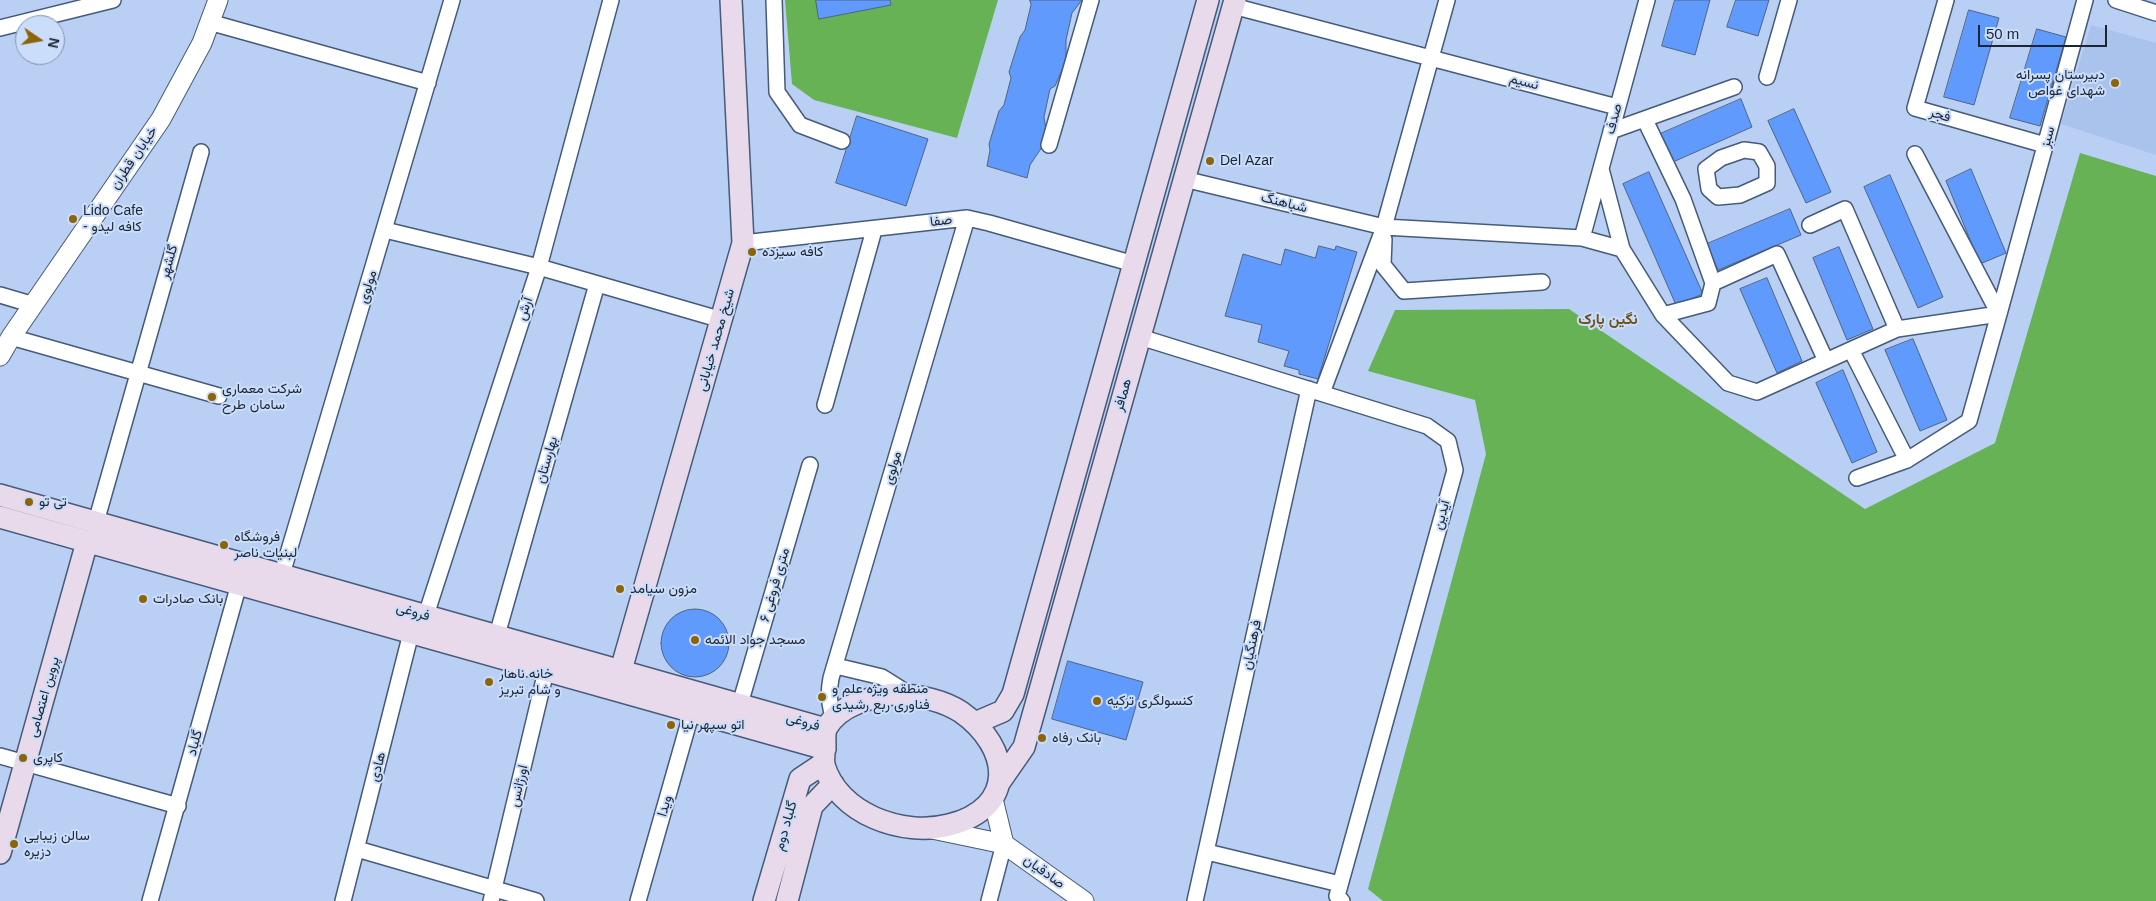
<!DOCTYPE html>
<html>
<head>
<meta charset="utf-8">
<style>
  body { margin:0 }
  #map { position:relative; width:2156px; height:901px; overflow:hidden; background:#b9d0f4; font-family:Helvetica,sans-serif }
  canvas { display:block }
  .north { position:absolute; left:15px; top:15px; width:50px; height:50px; box-sizing:border-box; background:#caddfa; border:1px solid #8593aa; border-radius:50%; rotate:102deg; font-size:14px; font-weight:700; line-height:20px; text-align:center; color:#1d2533 }
  .north::after { content:''; display:block; margin:auto; width:18px; height:22px; background:#8d6407; clip-path:polygon(50% 0,100% 100%,50% 72%,0 100%) }
  .scale { position:absolute; left:1978px; top:25px; width:129px; height:22px; box-sizing:border-box; border:2px solid #1d2533; border-top:0; padding-left:6px; font-size:15px; line-height:18px; white-space:nowrap; color:#1d2533; -webkit-text-stroke:4px #caddfa; paint-order:stroke }
</style>
</head>
<body>
<div id="map">
<canvas width="2156" height="901"></canvas>
<div class="north">N</div>
<div class="scale">50 m</div>
</div>
<script>
const context = document.querySelector('canvas').getContext('2d');
context.lineJoin = 'round';
function paint(path, color) { context.fillStyle = color; context.fill(path, 'evenodd'); }
function trace(path, color, width, dash) { context.strokeStyle = color; context.lineWidth = width; context.lineCap = dash ? 'butt' : 'round'; context.setLineDash(dash || []); context.stroke(path); }
function write(font, color, halo, rows, align = 'center') {
  context.font = font + ' Helvetica,Vazirmatn,sans-serif'; context.lineWidth = 4; context.setLineDash([]); context.textBaseline = 'middle'; context.strokeStyle = halo; context.fillStyle = color; for (const [text, x, y, turn = 0] of rows) {
    context.save(); context.translate(x, y); context.rotate((+turn || 0) * Math.PI / 180); context.textAlign = isNaN(turn) ? turn : align; if (halo) context.strokeText(text, 0, 0); context.fillText(text, 0, 0); context.restore();
  }
}
const built = new Path2D(`
  M2091 25 2156 43V155L2061 124Z`);
const green = new Path2D(`
  M785 0H998L957 138 814 100 792 84Z
  M2080 153 2156 176V901H1383L1368 889 1486 454 1475 400 1368 371 1395 310 1569 309 1865 509 1995 443Z`);
const building = new Path2D(`
  M816 0H890L891 5 819 19Z
  M1030 0H1082L1072 13 1066 40V61L1055 86 1050 89 1044 117 1046 130 1044 139 1042 147 1030 165 1027 178 987 166 990 150 989 144 999 111 1004 105 1011 78 1009 72 1020 37 1025 30 1031 5Z
  M1675 0H1710L1695 55 1662 46Z
  M1736 0H1769L1758 36 1727 27Z
  M1969 10 1999 18 1974 105 1944 97Z
  M2037 29 2066 37 2040 126 2010 118Z
  M1741 99 1752 127 1673 162 1660 134Z
  M1794 109 1831 192 1806 203 1768 121Z
  M857 116 928 139 906 206 836 183Z
  M1971 169 2006 253 1980 264 1946 181Z
  M1649 172 1703 294 1676 305 1623 184Z
  M1890 175 1943 297 1918 308 1864 187Z
  M1790 209 1801 235 1718 270 1707 244Z
  M1319 246 1335 250 1336 246 1357 252 1318 379 1299 374V370L1284 366 1289 351 1258 342 1262 325 1225 316 1243 254 1281 265 1285 249 1315 258Z
  M1839 247 1873 329 1847 340 1813 258Z
  M1767 278 1802 361 1777 373 1740 289Z
  M1913 339 1947 420 1920 431 1885 350Z
  M1843 370 1877 452 1852 463 1816 383Z
  M661 643a34 34 0 1 1 68 0a34 34 0 1 1-68 0Z
  M1068 661 1143 682 1126 740 1052 719Z`);
const minor = new Path2D(`
  M774 0 777 92 800 125 842 141
  M1946 0 1915 108 2045 145
  M2116 0 2156 13
  M1233 6 1617 107
  M209 22 428 83
  M0 28 113 0
  M1767 77 1789 0
  M1645 120 1683 199 1713 283
  M1611 131 1734 87
  M1049 145 1091 0
  M1744 150 1759 152 1767 166V183L1740 195 1718 197 1709 189 1706 169 1721 158Z
  M1601 169 1622 249 1663 315 1728 383 1757 392 1897 329 1999 314 2085 0
  M1184 179 1384 227 1582 238 1622 249
  M1810 225 1845 209 1897 329
  M385 230 539 267 722 320
  M1582 238 1647 0
  M1384 239 1383 265 1404 291 1542 282
  M743 243 967 218 989 223 1134 264
  M0 295 34 305
  M1663 315 1708 303 1713 283 1777 254 1826 361
  M11 337 219 396
  M1140 337 1427 426 1448 441 1455 470 1337 896 1342 901
  M1851 350 1907 460 1969 421 1999 314 1915 154
  M1322 393 1384 227 1447 0
  M825 405 874 230
  M1857 478 1907 460
  M96 522 201 152
  M282 574 452 0
  M426 615 539 267 611 0
  M497 635 597 284
  M836 666 882 677 909 694
  M740 704 810 465
  M834 719C829 704 828 694 831 678L967 218
  M0 756 178 806
  M357 849 536 901
  M1207 852 1340 884
  M150 901 239 584
  M343 901 411 633
  M491 901 546 671
  M638 901 692 711
  M989 901 1004 844
  M1195 901 1309 389`);
const tertiary = new Path2D(`
  M0 356 11 337 161 119 202 43 218 0
  M993 799 1004 844
  M932 829 1004 844 1084 901`);
const secondary = new Path2D(`
  M0 495 826 729
  M0 517 825 749
  M621 670 743 243 731 0
  M892 694C916 695 941 699 961 712 1012 748 1017 808 949 825 903 837 838 814 824 765 823 759 824 752 825 746 825 740 824 732 827 727 840 705 869 698 892 694Z
  M975 723 1003 711 1013 694 1208 0
  M999 783 1024 747 1235 0
  M0 853 87 542
  M764 901 800 779 824 763
  M787 901 812 806 833 784`);
const markers = [
  [2115,83,5,"#8d6407"],
  [1210,161,5,"#8d6407"],
  [73,219,5,"#8d6407"],
  [752,252,5,"#8d6407"],
  [212,397,5,"#8d6407"],
  [29,502,5,"#8d6407"],
  [224,545,5,"#8d6407"],
  [620,589,5,"#8d6407"],
  [143,599,5,"#8d6407"],
  [695,640,5,"#8d6407"],
  [489,682,5,"#8d6407"],
  [822,697,5,"#8d6407"],
  [1097,701,5,"#8d6407"],
  [671,725,5,"#8d6407"],
  [1042,738,5,"#8d6407"],
  [23,758,5,"#8d6407"],
  [14,844,5,"#8d6407"]
];
const poiNames = [
  ["دبیرستان پسرانه",2105,75,"right"],
  ["شهدای غواص",2105,91,"right"],
  ["Del Azar",1220,161],
  ["Lido Cafe",83,211],
  ["- کافه لیدو",83,227],
  ["کافه سیزده",762,252],
  ["شرکت معماری",222,389],
  ["سامان طرح",222,405],
  ["تی تو",39,502],
  ["فروشگاه",234,537],
  ["لبنیات ناصر",234,553],
  ["مزون سیامد",630,589],
  ["بانک صادرات",153,599],
  ["مسجد جواد الائمه",705,640],
  ["خانه ناهار",499,674],
  ["و شام تبریز",499,690],
  ["منطقه ویژه علم و",832,689],
  ["فناوری ربع رشیدی",832,705],
  ["کنسولگری ترکیه",1107,701],
  ["اتو سپهر نیا",681,725],
  ["بانک رفاه",1052,738],
  ["کاپری",33,758],
  ["سالن زیبایی",24,836],
  ["دزیره",24,852]
];
const streetNames = [
  ["نسیم",1524,82,15],
  ["فجر",1940,115,16],
  ["صدف",1614,119,-75],
  ["سبز",2048,137,-75],
  ["خیابان قطران",134,158,-56],
  ["شباهنگ",1284,203,14],
  ["صفا",941,221,-7],
  ["گلشهر",169,262,-74],
  ["مولوی",368,287,-73],
  ["آرش",525,309,-72],
  ["شیخ محمد خیابانی",716,340,-74],
  ["همافر",1123,395,-74],
  ["بهارستان",547,460,-74],
  ["مولوی",893,468,-74],
  ["آیدین",1442,515,-75],
  ["۶ متری فروغی",775,585,-74],
  ["فروغى",413,612,16],
  ["فرهنگیان",1252,645,-78],
  ["پروین اعتصامى",44,697,-74],
  ["فروغى",803,722,16],
  ["گلباد",195,743,-75],
  ["هادی",378,767,-76],
  ["اورژانس",519,786,-77],
  ["ویدا",665,806,-74],
  ["گلباد دوم",786,826,-74],
  ["صادقیان",1044,872,36]
];
const neighbourhoodNames = [
  ["نگین پارک",1608,320]
];
paint(built, '#a9c3ed');
paint(green, '#67b255');
paint(building, '#5f9afc');
trace(building, '#506484', 1);
trace(minor, '#465a79', 18);
trace(tertiary, '#465a79', 21);
trace(secondary, '#465a79', 24);
trace(minor, '#fff', 15);
trace(tertiary, '#fff', 19);
trace(secondary, '#e8d9eb', 21);
for (const [x, y, r, color] of markers) { const dot = new Path2D(); dot.arc(x, y, r, 0, 2 * Math.PI); context.fillStyle = color; context.fill(dot); trace(dot, '#caddfa', 2); }
write('14px', '#1d2533', '#caddfa', poiNames, 'left');
write('14px', '#1d2533', '#caddfa', streetNames);
write('bold 15px', '#6f521b', '#caddfa', neighbourhoodNames);
</script>
</body>
</html>
